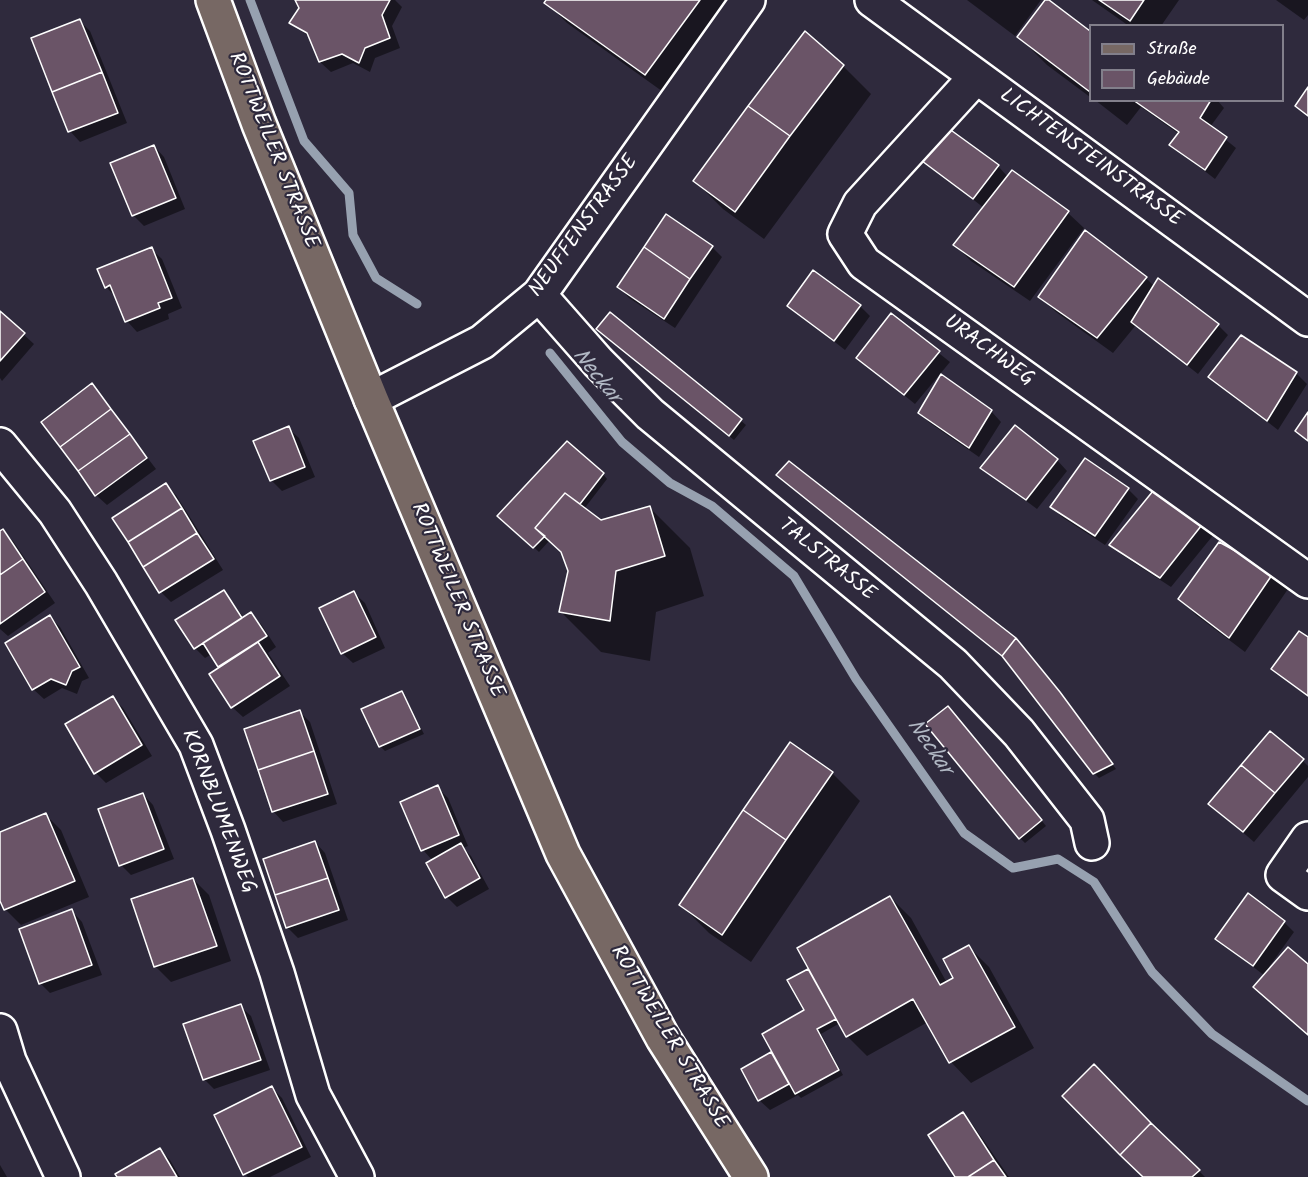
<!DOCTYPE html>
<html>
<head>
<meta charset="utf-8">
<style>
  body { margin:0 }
  #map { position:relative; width:1308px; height:1177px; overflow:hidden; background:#2f2a3d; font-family:Kalam,sans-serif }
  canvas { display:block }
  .legend { position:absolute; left:1089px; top:24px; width:195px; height:78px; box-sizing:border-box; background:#2f2a3d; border:2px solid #827f8b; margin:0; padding:8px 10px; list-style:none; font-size:18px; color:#fff }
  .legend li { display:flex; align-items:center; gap:12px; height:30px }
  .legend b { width:30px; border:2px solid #827f8b }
</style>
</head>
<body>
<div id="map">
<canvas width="1308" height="1177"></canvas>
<ul class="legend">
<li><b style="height:8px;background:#776864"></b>Straße</li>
<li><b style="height:16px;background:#6a5467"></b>Gebäude</li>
</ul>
</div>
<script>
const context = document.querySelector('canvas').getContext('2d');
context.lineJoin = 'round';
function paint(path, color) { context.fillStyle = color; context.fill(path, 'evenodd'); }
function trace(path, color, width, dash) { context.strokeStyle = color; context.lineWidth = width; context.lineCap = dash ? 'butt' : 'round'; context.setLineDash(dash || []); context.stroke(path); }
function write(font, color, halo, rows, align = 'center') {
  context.font = font + ' Kalam,sans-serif'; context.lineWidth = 4.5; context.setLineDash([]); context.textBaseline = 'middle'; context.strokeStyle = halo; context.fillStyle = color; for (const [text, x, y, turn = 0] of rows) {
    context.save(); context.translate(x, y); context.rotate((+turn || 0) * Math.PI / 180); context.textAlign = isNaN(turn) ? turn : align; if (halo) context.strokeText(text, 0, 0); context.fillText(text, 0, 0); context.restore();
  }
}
const shadow = new Path2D(`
  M297 0H395L402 7 392 26 400 48 375 58 370 72 353 63 331 72 320 62 311 38 291 23 300 8Z
  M548 0H735L666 94 567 23 546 2Z
  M967 0H1041L1015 36Z
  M1047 0 1090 33V97L1047 65 1019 37Z
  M1092 0H1179L1161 26H1129Z
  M1276 0H1308V15L1304 20Z
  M80 21 90 31 127 123 80 142 70 131Z
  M843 66 871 94 764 239 723 209 695 181Z
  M1095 100H1217L1224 108 1210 127 1236 148 1215 179 1171 145 1179 134 1141 107 1127 125Z
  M154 146 164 157 185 209 144 226 133 215Z
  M924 161 998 166 1008 177 1012 172 1068 213 1084 228 1030 301 971 261 955 245 984 208Z
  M712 247 722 257 675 328 629 298 619 287Z
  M151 249 162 259 182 308 168 314 169 319 137 332 127 321 117 298 106 287Z
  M1146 278 1155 287 1218 325 1228 335 1198 374 1136 325 1113 353 1056 312 1040 297Z
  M789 306H860L870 316 845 350Z
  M0 313 34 344 2 381 0 378Z
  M610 314 746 425 734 440 603 334Z
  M891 315 950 362 915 404 858 358Z
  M1296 373 1307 384 1278 430 1210 377Z
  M92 385 156 469 107 505 96 495Z
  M991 411 1001 422 979 457 930 423 920 413Z
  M288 428 299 438 315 477 282 491 271 480 255 441Z
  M1057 460 1067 471 1037 509 982 468Z
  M603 474 607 479 584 509 600 522 649 507 690 548 704 596 656 612 650 661 601 652 561 612 569 571 564 555 549 541 539 552 504 520Z
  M165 485 176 495 223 570 171 602 161 592Z
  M1128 489 1138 499 1105 545 1062 517 1052 507Z
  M1154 493 1215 533 1171 587 1122 555 1111 544Z
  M2 531 13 541 55 603 8 636 0 629V532Z
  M1273 574 1288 589 1245 652 1196 615 1180 599Z
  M224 591 244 618 251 614 261 624 276 647 268 653 290 686 243 717 232 707 220 667 212 654 205 658 195 648Z
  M354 593 365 603 385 648 353 663 342 653Z
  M50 617 60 627 89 678 82 681 77 694 62 688 44 699 33 689Z
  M1021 645 1116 769 1099 778 1094 773Z
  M402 692 424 734 385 751 380 746Z
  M112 697 123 708 152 756 106 783 96 773Z
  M300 712 310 722 337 804 283 822 273 811Z
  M952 712 1046 826 1025 843 1020 838Z
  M1303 761 1308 766V777L1254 842 1210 804Z
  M832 773 860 801 751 962 709 933 681 905Z
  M437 787 448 798 468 846 463 848 471 856 489 889 457 907 447 897 433 861 423 850Z
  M143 794 153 805 174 859 131 875 121 865Z
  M46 815 61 830 89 897 21 925 5 909 0 897V833Z
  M315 842 325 853 348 920 298 938 287 927Z
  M193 879 209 895 231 961 171 982 155 966Z
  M890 897 911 918 947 983 955 978 969 947 989 967 1034 1048 971 1083 951 1062 928 1022 867 1056 847 1036 840 1023 821 1034 843 1075 801 1098 798 1095 770 1110 759 1100 771 1054 776 1059 806 1011 808 971 812 975Z
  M72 911 82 922 102 975 50 993 40 983Z
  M1284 922 1294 932 1269 967 1308 966V1035L1271 1002 1265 976 1217 939Z
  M240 1006 251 1016 270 1070 214 1089 204 1079Z
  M1094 1066 1205 1177H1146Z
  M272 1088 282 1098 311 1157 270 1177H248L245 1174Z
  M963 1114 973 1125 1009 1177H958Z
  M160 1150 170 1160 180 1177H118Z
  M0 1165 7 1177H0Z`);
const stream = new Path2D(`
  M250 0 304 141 349 193 353 235 376 278 417 304
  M550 353 622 442 670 483 712 506 794 576 856 679 964 833 1013 868 1058 859 1094 882 1152 972 1212 1034 1308 1101`);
const building = new Path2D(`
  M295 0H390L382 15 390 38 365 48 359 63 342 54 319 62 307 33 289 23 299 8Z
  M546 0H700L645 75 544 3Z
  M1045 0H1049L1090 31V92L1017 37Z
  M1099 0H1144L1130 21Z
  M80 19 102 72 52 92 31 38Z
  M805 31 844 65 790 136 748 106Z
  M102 72 118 113 68 132 52 92Z
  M1308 87V116L1295 106Z
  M1133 100H1211L1200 118 1227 137 1205 170 1169 145 1179 132Z
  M748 106 790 136 735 212 693 181Z
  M948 128 999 165 973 199 922 161Z
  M154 145 176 198 132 216 110 163Z
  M1012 170 1069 211 1014 287 953 245Z
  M666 214 713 246 690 279 644 247Z
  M1085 230 1147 277 1097 338 1038 297Z
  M152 247 172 298 158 303 160 308 125 322 110 285 105 288 97 269Z
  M644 247 690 279 664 319 617 287Z
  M813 270 861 305 834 341 787 306Z
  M1158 278 1219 324 1187 365 1131 322Z
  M0 311 25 333 0 361Z
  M610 312 742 419 729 436 596 329Z
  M891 313 940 351 904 395 856 358Z
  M1241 335 1297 372 1267 421 1208 377Z
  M941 374 992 410 969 448 918 413Z
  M92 383 111 409 60 447 41 422Z
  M111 409 130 434 78 471 60 447Z
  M1308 412V441L1295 431Z
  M1015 425 1058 459 1026 500 980 468Z
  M289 426 305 467 270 481 253 441Z
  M130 434 147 458 95 496 78 471Z
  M567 441 604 473 580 504 565 493 535 528 545 536 533 548 497 516Z
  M1085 458 1129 488 1095 536 1050 507Z
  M789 461 1016 638 1002 656 776 475Z
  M166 483 182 508 128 542 112 518Z
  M1153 491 1205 521 1160 578 1109 545Z
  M565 493 601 520 650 506 665 556 616 571 610 621 559 612 568 571 561 552 535 528Z
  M182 508 197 533 143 567 128 542Z
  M3 529 23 559 0 575V531Z
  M197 533 214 559 159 593 143 567Z
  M1219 542 1274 572 1229 638 1178 599Z
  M23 559 45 592 0 624V575Z
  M224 590 242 618 194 649 175 620Z
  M354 591 376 637 341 654 319 608Z
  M251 612 267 636 218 667 203 643Z
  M50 615 80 667 72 671 66 685 51 679 32 690 5 643Z
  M1299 631 1308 637V696L1271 669Z
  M1016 638 1060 692 1113 764 1093 774 1002 656Z
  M258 642 280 676 231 708 209 674Z
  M402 691 420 729 379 747 361 709Z
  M113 696 142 745 94 774 65 724Z
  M948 706 1042 820 1019 839 925 724Z
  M300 710 314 751 258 770 244 729Z
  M1270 731 1304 759 1275 793 1241 765Z
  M790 742 833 772 786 840 743 810Z
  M314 751 328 794 272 812 258 770Z
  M1241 765 1275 793 1243 832 1208 804Z
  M438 785 459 835 421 851 400 802Z
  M143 793 164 849 119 866 98 809Z
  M743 810 786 840 722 935 679 905Z
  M46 813 75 881 4 910 0 901V832Z
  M315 841 328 878 275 895 263 859Z
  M461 843 480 878 445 898 426 863Z
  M193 878 217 946 154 967 131 899Z
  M328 878 339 910 286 928 275 895Z
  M1248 893 1285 921 1253 966 1215 939Z
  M890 896 940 985 953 978 943 959 969 945 1015 1027 949 1063 913 999 846 1037 797 948Z
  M72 909 92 965 39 984 19 929Z
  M1288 947 1308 964V1035L1253 987Z
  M808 969 836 1019 817 1029 839 1070 795 1094 762 1034 804 1010 787 980Z
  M241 1004 261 1060 203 1080 183 1024Z
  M771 1052 789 1084 758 1101 741 1069Z
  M1094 1064 1151 1123 1120 1155 1062 1096Z
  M272 1086 302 1147 243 1175 214 1115Z
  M963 1112 994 1160 968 1177H955L928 1135Z
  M1151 1123 1200 1170 1192 1177H1143L1120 1155Z
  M160 1148 177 1177H117L115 1174Z
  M994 1160 1006 1177H968Z`);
const minor = new Path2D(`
  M872 0 1308 319
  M976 77 860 204 845 234 864 263 1308 581
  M539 295 598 362 650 414 953 664 1019 733 1087 820 1092 843
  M371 399 482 342 539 295 748 0
  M0 445 55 512 101 583 196 745 228 830 277 973 313 1095 357 1177
  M1308 839 1283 875 1308 893
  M0 1031 9 1061 63 1177`);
const major = new Path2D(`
  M213 0 259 124 371 399 563 854 663 1038 751 1177`);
const streetNames = [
  ["ROTTWEILER STRASSE",272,151,68],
  ["LICHTENSTEINSTRASSE",1090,159,36],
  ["NEUFFENSTRASSE",585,227,-54],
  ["URACHWEG",988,352,36],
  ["TALSTRASSE",826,561,39],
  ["ROTTWEILER STRASSE",456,601,67],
  ["KORNBLUMENWEG",217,812,69],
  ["ROTTWEILER STRASSE",668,1038,59]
];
const waterNames = [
  ["Neckar",595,377,51],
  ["Neckar",928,748,55]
];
paint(shadow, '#0007');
trace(stream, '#97a1b0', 9);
paint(building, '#6a5467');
trace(building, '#fff', 1.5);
trace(minor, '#fff', 38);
trace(major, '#fff', 38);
trace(minor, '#2f2a3d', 33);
trace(major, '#776864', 33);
write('21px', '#fff', '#2f2a3d', streetNames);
write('italic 22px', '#b1b8c4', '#2f2a3d', waterNames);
</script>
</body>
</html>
